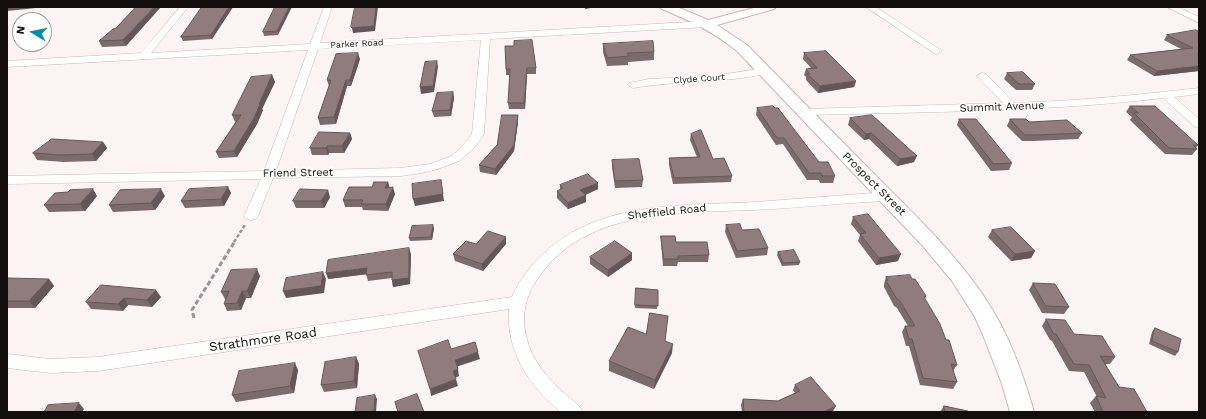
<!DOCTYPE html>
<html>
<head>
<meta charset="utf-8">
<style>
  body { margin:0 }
  #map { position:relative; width:1206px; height:419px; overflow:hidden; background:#fcf3f4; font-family:"Work Sans",sans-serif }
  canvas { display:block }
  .frame { position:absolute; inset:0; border:8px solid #140d0e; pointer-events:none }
  .north { position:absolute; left:12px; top:12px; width:40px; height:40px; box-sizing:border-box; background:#fff; border:1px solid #a19e9f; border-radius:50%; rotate:280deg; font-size:11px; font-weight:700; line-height:16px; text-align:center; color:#140d0e }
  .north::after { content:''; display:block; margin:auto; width:14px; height:18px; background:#008fab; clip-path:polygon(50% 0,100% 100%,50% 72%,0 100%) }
</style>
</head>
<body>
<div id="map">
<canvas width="1206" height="419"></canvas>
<div class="frame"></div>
<div class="north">N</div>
</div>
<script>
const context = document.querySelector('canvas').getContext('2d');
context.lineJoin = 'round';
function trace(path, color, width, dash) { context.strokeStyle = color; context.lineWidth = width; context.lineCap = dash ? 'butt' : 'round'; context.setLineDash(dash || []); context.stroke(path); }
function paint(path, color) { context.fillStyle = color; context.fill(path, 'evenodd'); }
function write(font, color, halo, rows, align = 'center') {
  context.font = font + ' "Work Sans",sans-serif'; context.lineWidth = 3; context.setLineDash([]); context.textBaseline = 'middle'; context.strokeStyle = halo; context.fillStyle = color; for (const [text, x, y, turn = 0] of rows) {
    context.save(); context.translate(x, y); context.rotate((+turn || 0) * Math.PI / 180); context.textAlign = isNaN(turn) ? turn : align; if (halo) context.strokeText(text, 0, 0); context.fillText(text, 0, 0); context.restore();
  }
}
const pathFar1 = new Path2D(`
  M234 242 245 225`);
const path = new Path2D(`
  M194 318 192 310 235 241`);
const street = new Path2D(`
  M180 7H188L151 53 310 44 324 7H332L320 43 707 21 711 24 707 27 490 39 484 134 476 146 459 161 438 169 422 173 400 176 273 178 258 216 256 219 251 220 246 219 244 216 261 179 7 184V176L264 171 308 50 7 67V61L141 53ZM481 40 472 134 460 149 451 156 430 164 400 168 276 171 318 49Z
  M866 7H876L942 51 937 54 934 53Z
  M1167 7H1178L1199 17V23Z
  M765 68 768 69 770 71 768 73C724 84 678 80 633 88L628 85 629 83 649 79 713 76Z
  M982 73 986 74 1014 103C1076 101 1137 95 1199 88V94L1174 97 1199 119V128L1195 127 1163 98C1044 112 924 112 804 115L799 112 804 109 1003 103 977 76Z
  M886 192 890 193 892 196 890 199C874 203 856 202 839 204 810 206 781 209 752 210 680 213 589 209 541 274 526 294 520 315 527 339 532 361 548 378 564 393 571 399 579 404 583 412H561C529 386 506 352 509 309L98 371 50 373 7 368V354L50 359 98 357 512 297C519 280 530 266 544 253 601 200 684 206 756 202 799 199 843 195 886 192Z`);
const secondary = new Path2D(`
  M660 7H677L708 20 758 7H776L774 9 717 25 747 45C791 90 836 135 881 181 921 221 962 260 992 309 1011 340 1024 377 1034 412H1010L1002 384 983 335 975 317 952 281 922 245 737 51C714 32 689 20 662 9Z`);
const wall = new Path2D(`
  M136 7 126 46 102 47 99 41 116 28Z
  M202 7H233L212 39 183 41 181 37Z
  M275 7 278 35 264 36 263 32Z
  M1199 32V71L1154 76 1127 60 1130 55 1181 49 1164 40 1167 35Z
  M603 44 654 52V60L628 62V65L607 66 603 52Z
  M804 53 856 81 854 87 818 93 806 80V77L804 75 806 69 811 68 803 59Z
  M360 59 351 86H347L336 124 320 125 318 118 329 86 327 80Z
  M536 68V74H527L525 109H509L508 103 510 75H506V69Z
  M1007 73 1035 84 1032 90H1016L1004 79Z
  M272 75 275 82 262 109 263 110 257 124 237 157 219 158 216 152 236 121 235 122 232 115Z
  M453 92 454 98 451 116 434 117 432 111Z
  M1130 106 1198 145 1196 148 1197 149 1192 155 1165 154 1130 120 1132 117 1126 112Z
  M757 108 835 176 833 183H820L819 180H807L783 144 776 145 756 115Z
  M518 115V122L514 151 496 175 480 172 479 165 497 145Z
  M850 118 914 162 897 166 869 139 864 140 848 125Z
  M959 119 1012 163 1009 170 991 171 957 125Z
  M1010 119 1082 133 1078 139 1033 141H1022L1007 126Z
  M350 133 352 139 344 153H329L328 155H312L310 148Z
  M691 134 713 159 732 176 731 182 673 184 669 165V158L697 157 690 140Z
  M103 142 107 148 96 161 64 162 37 160 33 153Z
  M612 160 643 180 642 187 615 188 612 167Z
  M388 182 389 188 395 194 388 211 363 210 362 207H345L343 200 372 187Z
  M560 185 598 189 585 195H586V202L568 209 557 198V191L560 190Z
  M228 187 231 193 224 206 185 208 181 201Z
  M97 196 85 211 49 212 44 205Z
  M165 196 155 210 113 212 109 205Z
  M330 197 324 208H296L293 201Z
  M853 217 898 261 876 265 858 241 860 235 851 224Z
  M726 225 742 230 768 248 767 255 736 258 725 232Z
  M434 228 432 240 410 241 409 238Z
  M992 230 1035 251 1031 258 1011 261 988 237Z
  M661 236 709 255 708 262H678L677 266H663L661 243Z
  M506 237V244L483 271 455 261 453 254 476 244Z
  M778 252 800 262 799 265 782 266 777 255Z
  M411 254 410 284 393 287 392 280V278L368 281 366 274 328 279Z
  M590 257 632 260 608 277 590 264Z
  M260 276 251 298H246L241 310 227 311 224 304 226 299H225L221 292Z
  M886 277 912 279 926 296 925 299 946 340 957 365 953 371 957 382 953 389 920 385 909 346H906L902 332 905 326H908L897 308 894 306 884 287V284Z
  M7 279H49L54 286 35 308H7Z
  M1033 283 1069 307 1064 314 1042 313 1029 290Z
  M101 285 161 297 152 307 128 305 123 311 91 309 86 302Z
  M636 288 658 290 657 309 635 308Z
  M668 316 665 341 672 353 654 389 609 371V361L646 334Z
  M1046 319 1115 357 1110 364H1105L1119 387 1147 412H1095L1090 403 1096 396 1097 397 1084 372 1069 371 1052 341 1050 340 1042 326Z
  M1155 328 1178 352 1175 356 1149 344 1152 332Z
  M356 357 359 364 357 388 324 392 321 385Z
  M298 370 294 393 236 402 232 395Z
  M795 385 833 411 832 412H742L741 405 743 399 778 401 795 393 793 390Z
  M944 406 969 412H940Z`);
const shadedWall = new Path2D(`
  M7 7H37L36 8 7 11Z
  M154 7H161L126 46 123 40Z
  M229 7H233L212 39 211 35Z
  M289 7H292L278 35 277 31Z
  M376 7H378L375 31 353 33 352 28Z
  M585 7H597L585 9Z
  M358 53 360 59 351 86 350 80Z
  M437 61 438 67 434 92 421 94 420 87Z
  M1199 66V71L1154 76 1157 71Z
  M527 68V74L525 109 524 103Z
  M272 75 275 82 262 109 263 110 257 124 237 157 234 151 259 104Z
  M346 80 347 86 336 124 334 117Z
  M856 81 854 87 818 93 820 86Z
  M453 92 454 98 451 116 450 110Z
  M518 115V122L514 151 496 175 495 169Z
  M350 133 352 139 344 153 342 146Z
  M871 133 869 139 864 140 866 134Z
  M103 142 107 148 96 161 92 154Z
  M327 146 329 153 328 155 326 148Z
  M917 156 914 162 897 166 900 159Z
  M441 180 444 201 415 206 413 199Z
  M388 182 390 189 385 188Z
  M598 183V189L581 197 580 190Z
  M228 187 231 193 224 206 221 199Z
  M393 187 395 194 388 211 386 204Z
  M93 189 97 196 85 211 80 204Z
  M161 189 165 196 155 210 151 203Z
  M328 190 330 197 324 208 321 201Z
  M586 195V202L568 209V203Z
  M433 225 434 228 432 240 431 237Z
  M506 237V244L483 271 482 264Z
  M409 248 411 254 410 284 393 287 392 280Z
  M1035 251 1031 258 1011 261 1015 254Z
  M632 253V260L608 277V270Z
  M901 254 898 261 876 265 879 258Z
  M367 268 369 274 328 279 326 273Z
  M257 269 260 276 251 298 247 291Z
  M323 272 326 279 324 293 286 298 283 291Z
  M49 279 54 286 35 308 29 301Z
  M156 290 161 297 152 307 147 300Z
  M242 291 246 298 241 310 237 303Z
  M124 298 128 305 123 311 118 304Z
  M673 344 672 353 654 389 655 380Z
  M478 352 480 359 456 367 455 360Z
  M356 357 359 364 357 388 354 381Z
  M295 363 298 370 294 393 290 386Z
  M458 369 459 376 455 378 453 371Z
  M456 379 458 386 431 396 430 389Z
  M375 395 377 399 376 412H375L374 411Z
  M79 403 84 409 82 412H74Z
  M836 406 833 411 832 412H823Z`);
const building = new Path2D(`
  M136 7H154L123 40 99 41 113 29 116 28Z
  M202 7H229L211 35 181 37Z
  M275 7H289L277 31 263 32Z
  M355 7H376L374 26 352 28 351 27Z
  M1196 30 1199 32V66L1157 71 1130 55 1193 48 1167 35Z
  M532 40 536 68H527L524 103H508L510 69H506L505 46H514V41Z
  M653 41 654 52 627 53 629 56 607 58 603 44Z
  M826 51 856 81 820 86 807 74H810L806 69 817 68 804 53Z
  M358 53 350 80H346L334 117 318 118 331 80H327L336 54Z
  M437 61 433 86 420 87 425 62Z
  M1023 72 1035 84H1019L1007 73Z
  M272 75 259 104H260L254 118 234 151 216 152 241 115H232L251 77Z
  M453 92 450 110 432 111 437 93Z
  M773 106 775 108H778L819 162H828L835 176H822L821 173H809L784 138H777L757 108Z
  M1130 106H1155L1198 145H1193L1197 149 1169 148 1134 113H1138Z
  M502 115H518L514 145 495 169 479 165 497 145Z
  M872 115 917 156 900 159 871 133 866 134 850 118Z
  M959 119H976L1012 163 994 164Z
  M1010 119H1026L1029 122 1067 120 1082 133 1036 135H1025Z
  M701 130 713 159 724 158 732 176 674 178 669 158 700 157 691 134Z
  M319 132 350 133 342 146H327L326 148H310Z
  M52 139 103 142 92 154 60 155 33 153Z
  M639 159 643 180 615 181 612 160Z
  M588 174 598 183 580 190 586 195 568 203 557 191 563 188 560 185Z
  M441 180 443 194 413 199 412 184Z
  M374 182H388L385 188 393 187 386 204H361L363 200H343L349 187H372Z
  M228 187 221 199 181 201 189 189Z
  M93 189 80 204 44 205 55 193 68 192 70 190Z
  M161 189 151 203 109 205 120 190Z
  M300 189 328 190 321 201H293Z
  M868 214 901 254 879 258 860 234 866 233 853 217Z
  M740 224 742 230 759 229 768 248 737 251 726 225Z
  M433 225 431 237 409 238 412 226Z
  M1011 227 1035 251 1015 254 992 230Z
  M488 231 506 237 482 264 453 254 466 241 476 244Z
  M661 236H675L676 242H707L709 255 678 256V259H664Z
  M615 241 632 253 608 270 590 257Z
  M409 248V278L392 280V272L366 275 367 268 326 273 328 260Z
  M794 250 800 262 783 263 778 252Z
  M257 269 247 291H242L237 303 224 304 229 291 221 292 231 270Z
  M323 272 321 286 283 291 286 278Z
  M910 275 912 279H915L926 296 924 297 940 324 946 340H949L957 365 951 364 957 382 923 378 912 339H909L905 326H915L900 301 897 299 886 281 888 280 886 277Z
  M8 278 49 279 29 301H7V294L8 292H7V279Z
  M1033 283 1055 284 1069 307 1046 306Z
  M101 285 156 290 147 300 124 298 118 304 86 302Z
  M636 288 658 290V306L635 305Z
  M650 313 668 316 665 341 673 344 655 380 609 361 628 327 646 334Z
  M1046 319 1065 320 1074 334 1102 336 1115 357 1100 356 1119 387 1134 389 1147 412H1103L1096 396 1106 398 1089 365 1074 364 1056 334H1054Z
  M1155 328 1181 339 1178 352 1152 341Z
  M448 340 451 349 475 342 478 352 455 360 458 369 453 371 456 379 430 389 418 351Z
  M356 357 354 381 321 385 325 362Z
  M295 363 290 386 232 395 239 371Z
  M811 377 836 406 823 412H744L743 399 778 401 800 391 795 385Z
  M417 394 424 412H398L395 402Z
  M375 395 374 411 366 412H355L357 398Z
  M79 403 74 412H44L48 405Z
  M944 406 968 411 969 412H945Z`);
const farStreetnames = [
  ["Parker Road",357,44,-3],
  ["Clyde Court",699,79,-4]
];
const streetNames = [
  ["Summit Avenue",1002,107,-2],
  ["Friend Street",298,173,-1],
  ["Prospect Street",874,184,45],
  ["Sheffield Road",667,212,-6]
];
const nearStreetnames = [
  ["Strathmore Road",263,340,-8]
];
trace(street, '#cbb6b9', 1);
trace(secondary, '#cbb6b9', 2);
trace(pathFar1, '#9a9293', 2.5, [3.5, 2]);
trace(path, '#9a9293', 3, [5, 2.5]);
paint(street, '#fff');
paint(secondary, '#fff');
paint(wall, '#7c6b6d');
paint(shadedWall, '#655759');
paint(building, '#907c7f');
trace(building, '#655759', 1);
write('9px', '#140d0e', '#fff', farStreetnames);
write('11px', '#140d0e', '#fff', streetNames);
write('13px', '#140d0e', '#fff', nearStreetnames);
</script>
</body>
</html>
